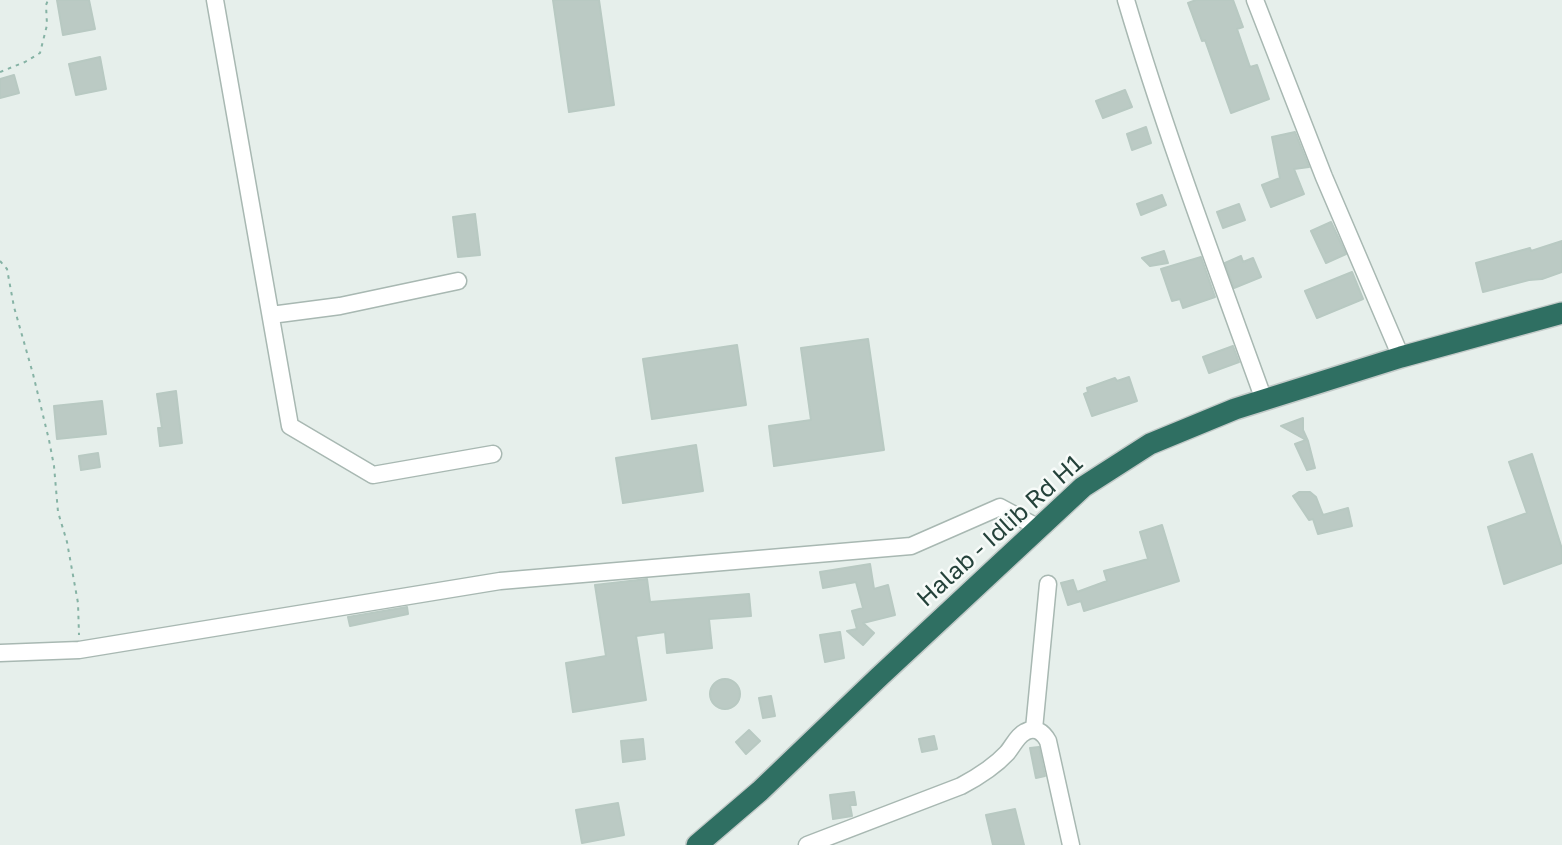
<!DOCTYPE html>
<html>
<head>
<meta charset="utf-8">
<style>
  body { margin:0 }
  canvas { display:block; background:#e6efeb }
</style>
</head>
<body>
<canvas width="1562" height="845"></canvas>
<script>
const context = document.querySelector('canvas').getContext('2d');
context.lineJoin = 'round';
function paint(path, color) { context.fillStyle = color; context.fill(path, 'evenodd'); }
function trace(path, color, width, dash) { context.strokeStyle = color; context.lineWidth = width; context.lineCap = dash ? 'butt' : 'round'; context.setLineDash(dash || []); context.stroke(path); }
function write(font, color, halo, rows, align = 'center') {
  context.font = font + ' "Golos Text",sans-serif'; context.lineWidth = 5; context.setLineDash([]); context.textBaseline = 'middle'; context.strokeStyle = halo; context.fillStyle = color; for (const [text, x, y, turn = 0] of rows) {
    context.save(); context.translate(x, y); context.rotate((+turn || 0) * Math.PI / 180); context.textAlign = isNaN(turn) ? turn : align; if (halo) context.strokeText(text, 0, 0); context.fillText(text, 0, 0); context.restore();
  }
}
const building = new Path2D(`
  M57 0H89L95 29 63 35Z
  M553 0H599L614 105 569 112Z
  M1196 0H1233L1243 27 1237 29 1250 67 1257 65 1269 99 1231 113 1205 40 1202 41 1188 3Z
  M100 57 106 89 76 95 69 64Z
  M14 75 19 93 0 98V79Z
  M1125 90 1132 107 1103 118 1096 101Z
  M1146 127 1151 143 1132 150 1127 134Z
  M1295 132 1309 167 1294 169 1304 194 1271 207 1262 185 1280 178 1272 137Z
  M1162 195 1166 205 1141 215 1137 204Z
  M1239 204 1245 220 1223 228 1217 212Z
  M475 214 480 255 458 257 453 217Z
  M1331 222 1346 254 1326 263 1311 231Z
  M1562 241V272L1542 279 1529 280 1483 292 1476 263 1530 248 1531 251Z
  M1164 251 1168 263 1150 266 1142 258Z
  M1241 256 1243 262 1253 258 1261 277 1234 288 1225 263Z
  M1201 257 1215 297 1183 308 1180 299 1172 301 1161 269Z
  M1352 272 1363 299 1317 318 1305 291Z
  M868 339 884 450 774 466 769 426 811 420 801 348Z
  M737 345 746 405 652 419 643 359Z
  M1233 346 1239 362 1209 373 1203 357Z
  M1129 377 1137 401 1092 416 1084 394 1088 392 1087 388 1115 378 1117 381Z
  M176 391 182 443 160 446 158 428H162L157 394Z
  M102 401 106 434 57 439 54 406Z
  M1303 418V430L1308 441 1315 468 1307 470 1295 444 1306 440 1281 426Z
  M696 445 703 491 623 503 616 458Z
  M98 453 100 467 81 470 79 456Z
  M1532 454 1562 549V563L1504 584 1488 527 1527 513 1509 462Z
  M1299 492H1310L1316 497 1323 515 1348 508 1352 526 1318 534 1313 519 1309 520 1293 496Z
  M1162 525 1179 581 1084 611 1081 601 1068 605 1061 583 1073 580 1077 592 1107 581 1104 571 1148 559 1140 532Z
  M870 564 874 589 888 585 895 615 863 623 874 633 863 645 847 631 857 629 852 611 863 608 856 582 823 588 820 572Z
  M647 579 650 602 749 594 751 616 709 619 712 648 667 653 665 632 636 636 646 700 573 712 566 663 606 656 595 585Z
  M407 607 408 614 350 626 348 617Z
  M840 632 844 658 825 662 820 635Z
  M710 694a15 15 0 1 1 30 0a15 15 0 1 1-30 0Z
  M771 696 775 716 763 718 759 698Z
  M749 730 760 741 746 754 736 742Z
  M934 736 937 749 922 752 919 739Z
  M643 739 645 759 623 762 621 741Z
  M1039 747 1045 776 1036 778 1030 748Z
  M854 792 856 805H850L852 816 833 819 830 795Z
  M618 803 624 835 582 843 576 810Z
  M1015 809 1024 845H993L986 815Z`);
const path = new Path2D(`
  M0 72 25 62 40 53 47 25 46 5 48 0
  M0 261 7 269 14 307 33 374 49 440 54 466 58 512 67 542 78 603 79 635`);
const minor = new Path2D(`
  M215 0 290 426 373 475 493 454
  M1126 0C1166 135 1216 267 1264 400
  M1255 0 1324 177 1401 357
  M271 315 340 306 458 281
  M0 653 79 650 500 581 911 546 1000 507 1039 528
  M1034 729 1048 584
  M807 845 961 786C978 777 994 767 1007 753 1013 746 1017 736 1025 732 1035 726 1043 732 1048 741L1071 845`);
const highway = new Path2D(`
  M697 845 760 791 879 677 1083 487 1150 444 1235 409 1401 357 1562 313`);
const streetNames = [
  ["Halab - Idlib Rd H1",1000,531,-42]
];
paint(building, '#bbcac4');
trace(building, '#b8c9c2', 2);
trace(minor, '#a8b8b2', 19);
trace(highway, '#c2cac8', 24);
trace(path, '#86b3a5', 2, [3.5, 5]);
trace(minor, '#fff', 16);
trace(highway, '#2f6f62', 21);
write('24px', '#24423a', '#f7fbf9', streetNames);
</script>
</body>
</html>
